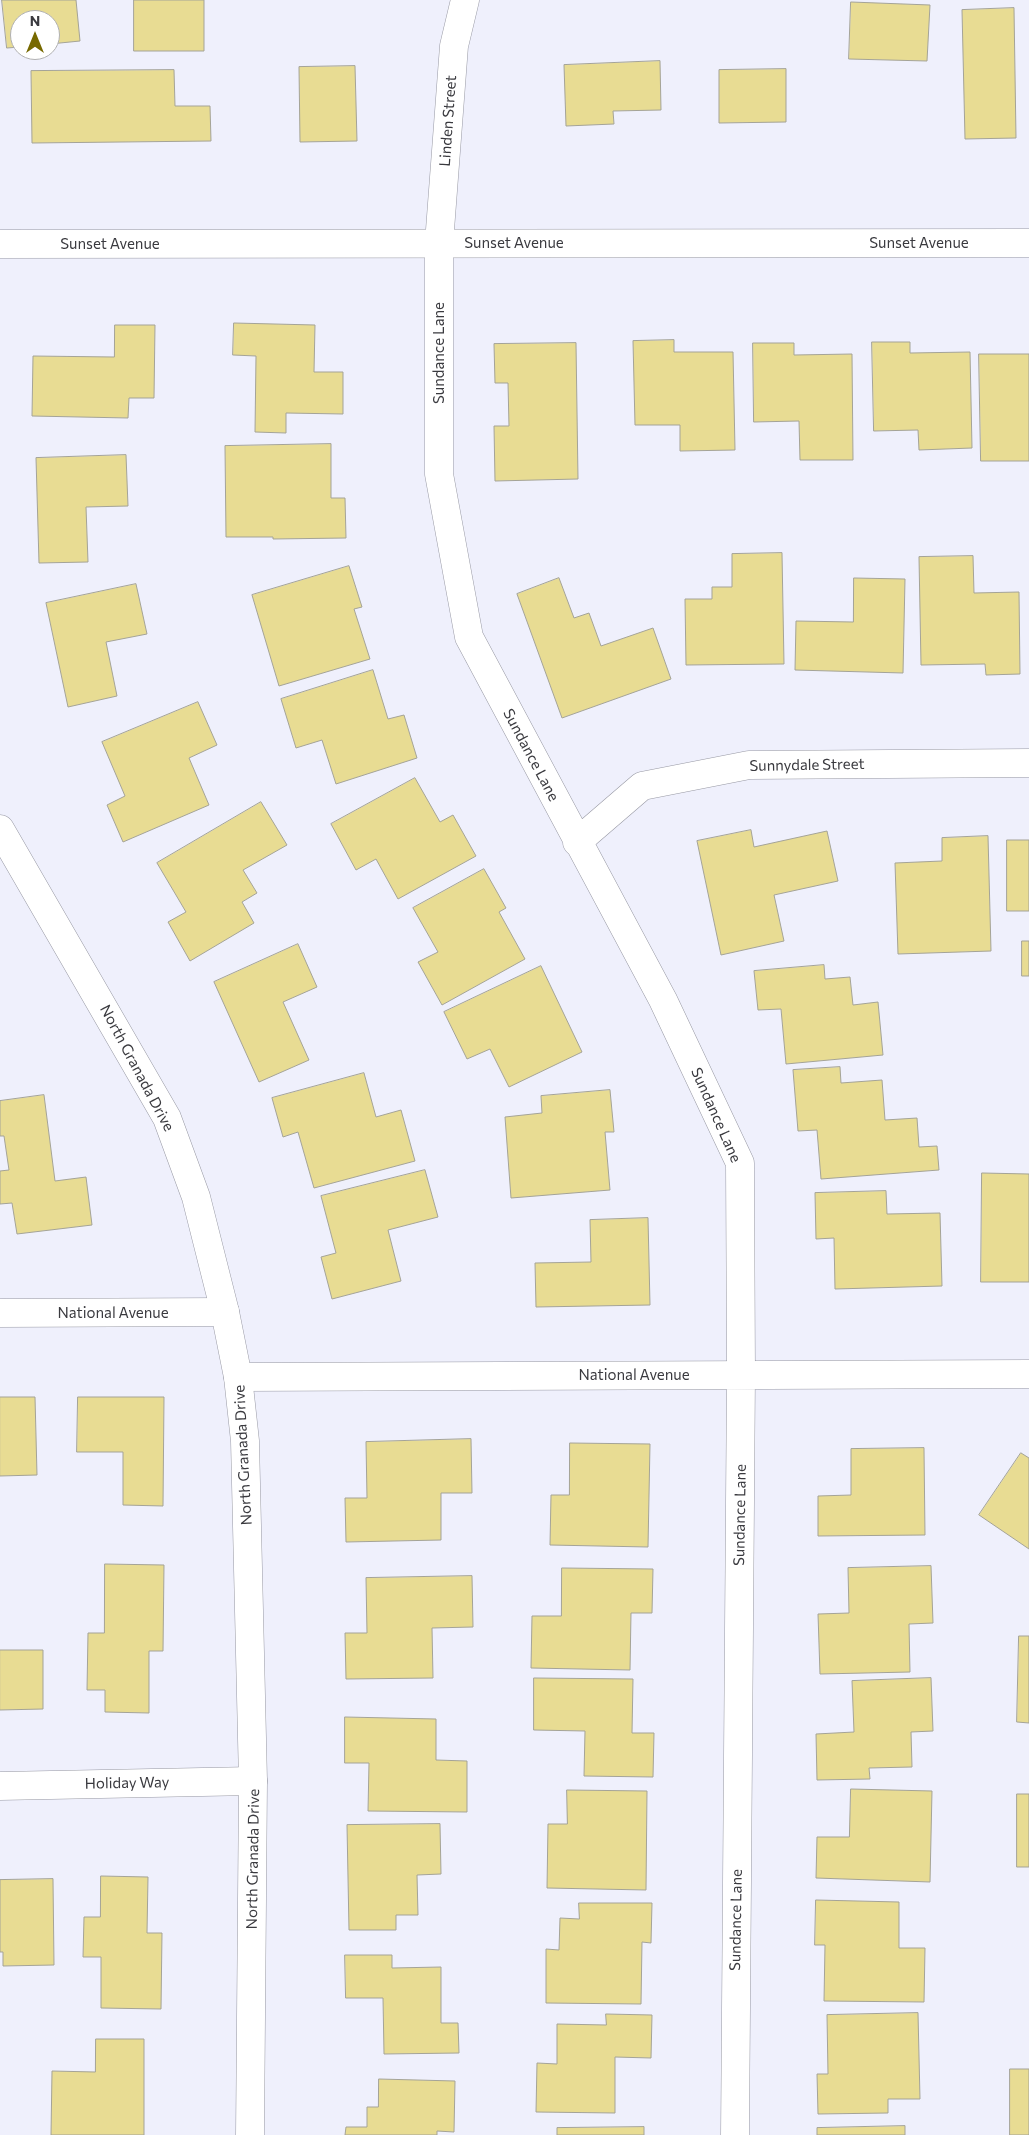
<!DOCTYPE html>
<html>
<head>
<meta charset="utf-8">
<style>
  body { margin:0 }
  #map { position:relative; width:1029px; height:2135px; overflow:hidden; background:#eff0fc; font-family:Commissioner,sans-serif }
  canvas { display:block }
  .north { position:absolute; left:10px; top:10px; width:50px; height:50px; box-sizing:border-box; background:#fff; border:1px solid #b0b0b2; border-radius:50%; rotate:0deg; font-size:14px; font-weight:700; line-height:20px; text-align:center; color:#3a3a3f }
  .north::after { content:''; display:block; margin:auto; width:18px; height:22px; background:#776900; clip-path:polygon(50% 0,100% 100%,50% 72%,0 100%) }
</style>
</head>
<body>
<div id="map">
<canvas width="1029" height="2135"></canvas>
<div class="north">N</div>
</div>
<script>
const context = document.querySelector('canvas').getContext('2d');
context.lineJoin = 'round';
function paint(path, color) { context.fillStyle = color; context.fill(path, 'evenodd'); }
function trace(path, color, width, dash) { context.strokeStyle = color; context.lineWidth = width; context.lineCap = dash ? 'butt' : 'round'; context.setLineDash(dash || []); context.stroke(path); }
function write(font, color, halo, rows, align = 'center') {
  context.font = font + ' Commissioner,sans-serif'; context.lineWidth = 4; context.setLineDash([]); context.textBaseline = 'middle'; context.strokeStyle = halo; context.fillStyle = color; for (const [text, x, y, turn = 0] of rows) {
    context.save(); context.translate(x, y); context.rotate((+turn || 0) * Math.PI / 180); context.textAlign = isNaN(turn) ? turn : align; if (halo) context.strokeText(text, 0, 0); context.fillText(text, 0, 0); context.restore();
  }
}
const building = new Path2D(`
  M2 0H76L80 41 50 44V20H20V47L7 48Z
  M134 0H204V51H134Z
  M851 2 930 5 927 61 849 59Z
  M1014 8 1016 138 965 139 962 10Z
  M660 61 661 110 613 111 614 124 566 126 564 65Z
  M355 66 357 141 300 142 299 67Z
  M786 69V122L719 123V70Z
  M174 70 175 106H210L211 141 32 143 31 71Z
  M234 323 315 325 314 372H343V414L286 413V433L255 432 256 356 233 355Z
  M115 325H155L154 398H129L128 418 32 416 33 356 114 357Z
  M674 340V352H733L735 450 680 451V425H635L633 341Z
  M872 342H910V353L970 352 972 448 919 450 918 430 874 431Z
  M576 343 578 479 495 481 494 426H509L508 383H495L494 344Z
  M753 343H794V355L852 354 853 460H800L799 421 754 422Z
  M979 354H1029V461H981Z
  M331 444V498H345L346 538 273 539V537H226L225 446Z
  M126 455 128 506 86 507 88 562 39 563 36 458Z
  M782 553 784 664 686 665 685 599H712V587H732V554Z
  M973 556 974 593 1019 592 1020 674 986 675 985 664 921 665 919 557Z
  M349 566 362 607 354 609 370 659 279 686 252 595Z
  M559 578 574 618 589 613 601 646 653 628 671 679 562 718 517 594Z
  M854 578 905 579 903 673 795 670 796 621 853 622Z
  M136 584 147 634 106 642 117 696 68 707 46 603Z
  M373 670 388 719 404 715 417 758 336 784 322 740 296 748 281 699Z
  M198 702 217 745 189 758 209 805 123 842 107 805 125 796 102 742Z
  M415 778 440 822 453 815 476 856 398 899 376 859 356 870 331 824Z
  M261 802 287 845 243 870 257 893 242 902 254 923 190 961 168 922 186 912 157 863Z
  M751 830 754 847 827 831 838 881 774 895 784 941 721 955 697 841Z
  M988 836 991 951 898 954 895 863 942 861V838Z
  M1007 840H1029V911H1007Z
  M484 869 506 908 499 912 525 959 442 1005 418 962 438 952 413 908Z
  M1022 941H1029V976H1022Z
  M298 944 317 987 283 1002 309 1060 259 1082 214 982Z
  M824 965 825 979 850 977 853 1005 878 1002 883 1055 786 1064 781 1009 758 1010 754 971Z
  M541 966 582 1052 509 1087 490 1049 467 1059 444 1012Z
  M840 1067 841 1083 882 1080 885 1120 917 1118 919 1147 937 1146 939 1170 821 1179 817 1130 798 1131 793 1070Z
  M364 1073 376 1117 401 1110 415 1161 314 1188 298 1132 283 1137 272 1098Z
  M610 1090 614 1132H605L610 1190 511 1198 505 1117 542 1113 541 1096Z
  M44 1095 55 1181 86 1177 92 1225 17 1234 12 1203 0 1204V1171L9 1170 4 1136H0V1101Z
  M425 1170 438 1217 388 1230 401 1281 332 1299 321 1257 336 1253 321 1196Z
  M982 1173 1029 1174V1282H981Z
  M886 1191 887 1214 940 1213 942 1286 835 1289 834 1238 816 1239 815 1193Z
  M648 1218 650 1305 536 1307 535 1263 591 1262 590 1220Z
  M0 1397H35L37 1475 0 1476Z
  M78 1397H164L163 1506 123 1505V1452H77Z
  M471 1439 472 1493H441V1540L346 1542 345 1498H367L366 1442Z
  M570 1443 650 1444 648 1547 550 1545 551 1495H569Z
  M924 1448 925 1535 818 1536V1496L851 1495V1449Z
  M1021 1453 1029 1458V1549L979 1515Z
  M105 1564 164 1565 163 1651H149V1713L105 1712V1690H87L88 1633H104Z
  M931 1566 933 1623 909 1624 910 1672 820 1674 818 1614 849 1613 848 1568Z
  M562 1568 653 1569 652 1613H631L630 1670 531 1668 532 1616H561Z
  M472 1576 473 1627 432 1628 433 1678 346 1679 345 1633H367L366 1578Z
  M1019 1636H1029V1723L1017 1722Z
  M0 1650H43V1709L0 1710Z
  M534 1678 633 1679 632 1733H654L653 1777 584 1776 585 1731 534 1730Z
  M931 1678 933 1731 911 1732 912 1767 869 1768 870 1779 817 1780 816 1734 854 1732 852 1681Z
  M345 1717 436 1719V1760L467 1761V1812L368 1811 369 1763H345Z
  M851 1789 932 1791 930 1882 816 1878 817 1837H849Z
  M567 1790 647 1791 646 1890 547 1888 548 1824H567Z
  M1017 1794H1029V1867H1017Z
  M440 1824 441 1874 417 1875 418 1915H396V1930H349L347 1825Z
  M101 1876 148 1877 147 1933H162L161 2009 101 2008V1957H83L84 1917H100Z
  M53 1879 54 1965 3 1966V1952H0V1880Z
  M816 1900 899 1902V1948H925L924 2002 824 2001 825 1945H815Z
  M579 1903H652L651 1943 642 1942 641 2004 546 2003V1949L559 1950 560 1918 579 1919Z
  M345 1955H392V1968L441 1967V2023H458L459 2053 384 2054 383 1998H346Z
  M918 2013 920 2099H888V2113L818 2114 817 2074H828L827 2015Z
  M606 2014 652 2015 651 2058 615 2057V2113L536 2112 537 2063 557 2064V2024L606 2025Z
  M96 2039H144V2135H51L52 2071 95 2072Z
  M1010 2069H1029V2135H1010Z
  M379 2079 455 2081 454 2132 437 2131V2135H345L346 2127H367V2107H378Z
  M905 2126V2135H817V2128Z
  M644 2127V2135H557V2128Z`);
const minor = new Path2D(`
  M465 0 454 46 439 243V474L469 637 663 1000 740 1163 741 1375 735 2135
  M577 842 642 786 749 765 1029 763
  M0 1313 225 1312
  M238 1377 1029 1374
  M0 1786 253 1781`);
const tertiary = new Path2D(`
  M0 829 167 1118 196 1197 225 1312 238 1377 245 1441 253 1781 250 2135`);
const secondary = new Path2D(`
  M0 244 1029 243`);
const streetNames = [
  ["Linden Street",448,121,-86],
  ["Sunset Avenue",514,243],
  ["Sunset Avenue",919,243],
  ["Sunset Avenue",110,244],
  ["Sundance Lane",439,353,-90],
  ["Sundance Lane",531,755,62],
  ["Sunnydale Street",807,765,-1],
  ["North Granada Drive",137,1068,62],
  ["Sundance Lane",716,1115,66],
  ["National Avenue",113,1313],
  ["National Avenue",634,1375],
  ["North Granada Drive",243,1455,-93],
  ["Sundance Lane",740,1515,-89],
  ["Holiday Way",127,1783,-1],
  ["North Granada Drive",253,1859,-89],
  ["Sundance Lane",736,1920,-89]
];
paint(building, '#e8dc93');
trace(building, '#a4a397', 1);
trace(minor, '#9798a3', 29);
trace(tertiary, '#9798a3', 29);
trace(secondary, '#9798a3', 29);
trace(minor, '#fff', 28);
trace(tertiary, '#fff', 28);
trace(secondary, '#fff', 28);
write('15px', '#3a3a3f', '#fff', streetNames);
</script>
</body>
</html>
